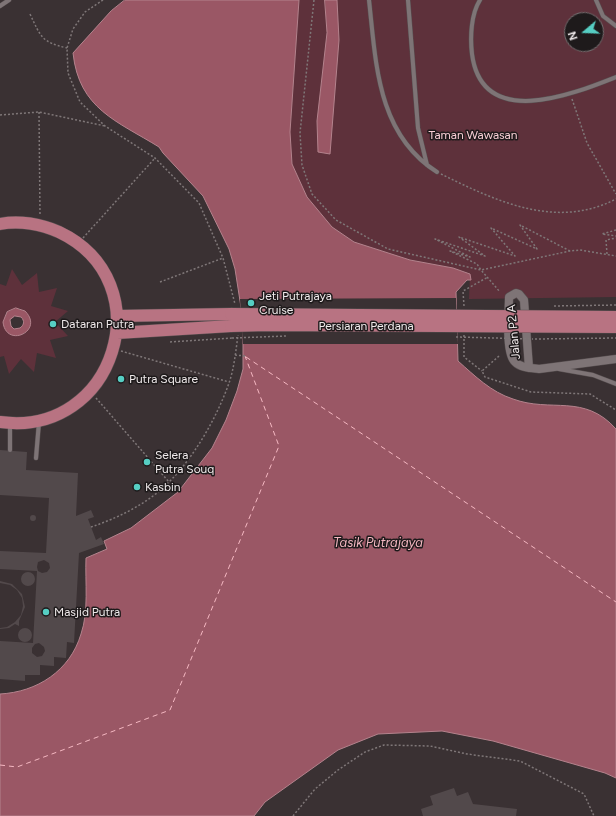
<!DOCTYPE html>
<html>
<head>
<meta charset="utf-8">
<style>
  body { margin:0 }
  #map { position:relative; width:616px; height:816px; overflow:hidden; background:#3a3133; font-family:Figtree,sans-serif }
  canvas { display:block }
  .north { position:absolute; left:564px; top:12px; width:40px; height:40px; box-sizing:border-box; background:#1e1a1b; border:1px solid #726d6e; border-radius:50%; rotate:251deg; font-size:11px; font-weight:700; line-height:16px; text-align:center; color:#efe9ea }
  .north::after { content:''; display:block; margin:auto; width:14px; height:18px; background:#56cec3; clip-path:polygon(50% 0,100% 100%,50% 72%,0 100%) }
</style>
</head>
<body>
<div id="map">
<canvas width="616" height="816"></canvas>
<div class="north">N</div>
</div>
<script>
const context = document.querySelector('canvas').getContext('2d');
context.lineJoin = 'round';
function paint(path, color) { context.fillStyle = color; context.fill(path, 'evenodd'); }
function trace(path, color, width, dash) { context.strokeStyle = color; context.lineWidth = width; context.lineCap = dash ? 'butt' : 'round'; context.setLineDash(dash || []); context.stroke(path); }
function write(font, color, halo, rows, align = 'center') {
  context.font = font + ' Figtree,sans-serif'; context.lineWidth = 3; context.setLineDash([]); context.textBaseline = 'middle'; context.strokeStyle = halo; context.fillStyle = color; for (const [text, x, y, turn = 0] of rows) {
    context.save(); context.translate(x, y); context.rotate((+turn || 0) * Math.PI / 180); context.textAlign = isNaN(turn) ? turn : align; if (halo) context.strokeText(text, 0, 0); context.fillText(text, 0, 0); context.restore();
  }
}
const green = new Path2D(`
  M299 0H616V297L469 299 470 274 453 268 410 260 354 242 332 227 307 197 292 164 290 132ZM572 20H596V44H572Z
  M12 269 22 285 37 273 39 292 57 288 51 306 68 311 55 322 68 336 50 340 56 358 37 353 34 372 21 359 9 374 4 356 0 357V284L6 286ZM19 308 25 311 31 322C27 346 0 333 6 312Z`);
const water = new Path2D(`
  M125 0H299L290 132 292 164 307 197 332 227 354 242 410 260 453 268 470 274 471 280H467L456 292 458 361C475 376 491 392 513 399 551 413 584 393 616 429V778L605 773 493 741 442 731 378 734 338 750 265 802 254 816H0V694C37 692 70 671 81 634 89 611 85 582 86 558L107 549 104 541 131 528 178 492 212 448 226 420 237 391 243 369V320L235 269 229 249 203 196 163 153 159 147C117 121 79 109 73 53L111 11Z
  M325 0H337L339 40 330 154 318 152 317 121 327 33Z
  M16 308 25 311C45 331 6 349 3 322L7 312ZM15 316 21 317C25 321 24 325 20 328L14 329 11 326 10 320Z`);
const pier = new Path2D(`
  M456 298 458 344H243L240 299Z`);
const ferry = new Path2D(`
  M246 357 616 602
  M0 765 17 767 170 710 279 446 245 356`);
const building = new Path2D(`
  M0 450 27 452 26 470 78 473 76 516 91 510 94 517 88 519 96 540 101 537 104 544 79 553 74 643 67 642 66 658 54 657V666L40 665V675H25V681L0 679V641L33 643 37 571 0 569V551L46 553 49 498 0 495ZM44 560 49 563 50 568 47 572 42 573 38 571 37 567 38 562ZM39 643 44 647 45 651 42 656 37 657 32 653V648L35 644Z
  M30 518a3 3 0 1 1 6 0a3 3 0 1 1-6 0Z
  M21 579a7 7 0 1 1 14 0a7 7 0 1 1-14 0Z
  M0 581 12 584 22 594 25 607 19 621V626L15 624 9 628 0 629V628L7 627 15 622 21 615 23 606 22 598 17 590 10 585 0 583Z
  M18 635a7 7 0 1 1 14 0a7 7 0 1 1-14 0Z
  M454 788 457 796 468 792 473 804 517 809 516 816H423L421 809 433 805 430 796Z`);
const path = new Path2D(`
  M103 0 85 12 73 29 67 48 68 73 80 102 105 126 155 158 199 203 223 258 235 304
  M314 0 300 133 302 165 312 194 336 220 388 249 481 270 500 292
  M30 14C41 37 41 42 67 48
  M572 99 587 143 616 194
  M39 112 40 215
  M0 115 39 112 105 126
  M441 174C496 201 556 230 616 199
  M616 230 602 234 616 236
  M83 238 155 158
  M570 251 520 225 537 249 491 228 515 256 459 237 485 256 435 239 470 257 450 251 477 264 481 270 570 251 580 250 616 256
  M607 254 606 240 616 238
  M160 282 223 258
  M464 306 463 291 488 277
  M554 306 616 305
  M464 335V357L482 371
  M535 339 616 338
  M170 342 232 338
  M121 351 229 382
  M235 355 245 356
  M499 356 482 371 485 377 531 392 590 394 616 410
  M96 398 169 482
  M91 527C118 518 149 503 169 482 195 456 217 417 229 383 234 369 236 350 238 335
  M293 816 315 789 338 770 365 752 384 745 430 746 467 754 520 761 584 794 594 816`);
const lane = new Path2D(`
  M369 0C376 63 377 134 437 172
  M408 0 418 128 427 165
  M480 0C471 14 470 37 472 54 482 130 571 95 616 77
  M596 0 603 16 616 26
  M0 6 9 0
  M559 369 593 375 616 384
  M10 450V424
  M36 458 39 422`);
const street = new Path2D(`
  M529 368 524 300 519 294 516 293 509 297C509 311 505 353 515 362 521 368 531 368 539 369L616 359`);
const primary = new Path2D(`
  M0 224C19 220 41 224 59 232 164 282 115 438 0 422
  M117 316 231 314
  M117 333 231 326`);
const pathBridge = new Path2D(`
  M456 337 533 339
  M232 338 287 336`);
const primaryBridge = new Path2D(`
  M231 314 616 317
  M231 326 267 325 616 327`);
const markers = [
  [251,303,4,"#56cec3"],
  [53,324,4,"#56cec3"],
  [121,379,4,"#56cec3"],
  [147,462,4,"#56cec3"],
  [137,487,4,"#56cec3"],
  [46,612,4,"#56cec3"]
];
const parkNames = [
  ["Taman Wawasan",473,135]
];
const poiNames = [
  ["Jeti Putrajaya",259,296],
  ["Cruise",259,310],
  ["Dataran Putra",61,324],
  ["Putra Square",129,379],
  ["Selera",155,455],
  ["Putra Souq",155,469],
  ["Kasbin",145,487],
  ["Masjid Putra",54,612]
];
const streetNames = [
  ["Persiaran Perdana",366,326],
  ["Jalan P2 A",514,332,-95]
];
const waterNames = [
  ["Tasik Putrajaya",378,543]
];
paint(green, '#5e313b');
paint(water, '#9a5765');
trace(water, '#b4838d', 1);
paint(pier, '#3a3133');
trace(ferry, '#f5b8c2', 1, [5, 4]);
paint(building, '#52494b');
trace(lane, '#574f50', 5);
trace(street, '#574f50', 9);
trace(primary, '#574f50', 13);
trace(path, '#7f7778', 1.5, [2, 2]);
trace(lane, '#7e7476', 4);
trace(street, '#7e7476', 8);
trace(primary, '#b87382', 12);
trace(primaryBridge, '#574f50', 13, []);
trace(pathBridge, '#7f7778', 1.5, [2, 2]);
trace(primaryBridge, '#b87382', 12);
for (const [x, y, r, color] of markers) { const dot = new Path2D(); dot.arc(x, y, r, 0, 2 * Math.PI); context.fillStyle = color; context.fill(dot); trace(dot, '#1e1a1b', 1.5); }
write('12px', '#f8ced5', '#1e1a1b', parkNames);
write('12px', '#efe9ea', '#1e1a1b', poiNames, 'left');
write('12px', '#efe9ea', '#1e1a1b', streetNames);
write('italic 13px', '#f5b8c2', '#1e1a1b', waterNames);
</script>
</body>
</html>
